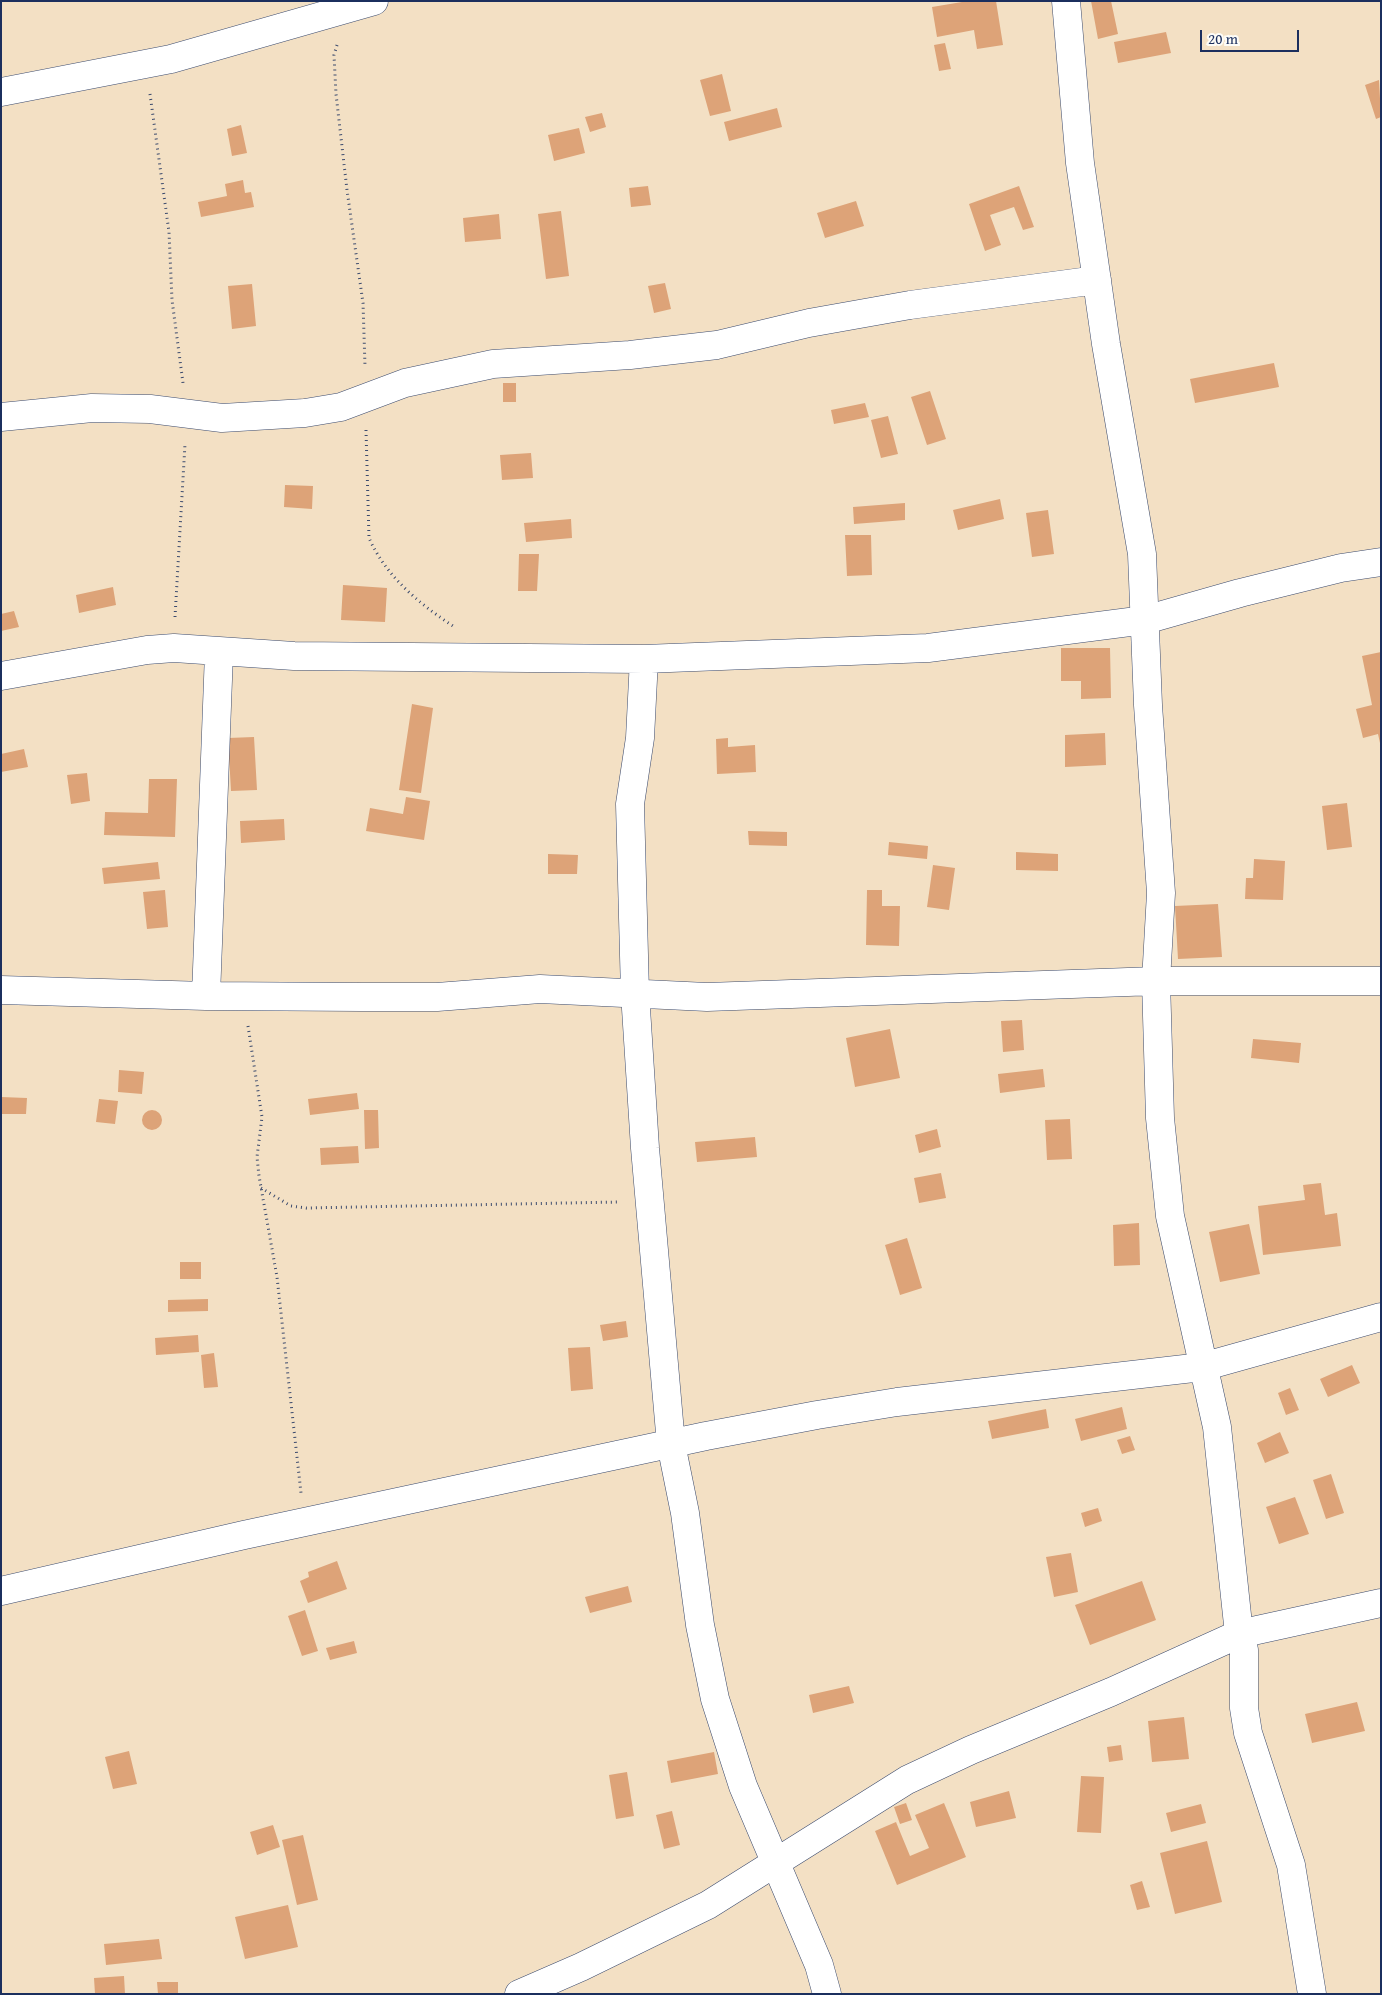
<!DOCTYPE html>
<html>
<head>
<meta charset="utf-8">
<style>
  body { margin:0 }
  #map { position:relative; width:1382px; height:1995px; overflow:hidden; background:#f3e0c4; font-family:"Gentium Book Plus",serif }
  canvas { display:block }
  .frame { position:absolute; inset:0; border:2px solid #1b2f5e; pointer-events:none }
  .scale { position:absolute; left:1200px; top:30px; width:99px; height:22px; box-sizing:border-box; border:2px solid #1b2f5e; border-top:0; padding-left:6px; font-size:15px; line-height:18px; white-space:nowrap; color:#1b2f5e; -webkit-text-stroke:4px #fdfcf7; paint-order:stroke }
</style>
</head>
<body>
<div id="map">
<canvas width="1382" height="1995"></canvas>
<div class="frame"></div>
<div class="scale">20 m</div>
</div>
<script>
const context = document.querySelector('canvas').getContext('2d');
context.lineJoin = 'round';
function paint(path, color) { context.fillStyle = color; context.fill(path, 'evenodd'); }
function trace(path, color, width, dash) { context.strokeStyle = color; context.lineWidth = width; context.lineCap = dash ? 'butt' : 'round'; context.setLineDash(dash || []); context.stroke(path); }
const building = new Path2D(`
  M968 1H996L1003 45 977 49 974 30 937 37 932 7Z
  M1091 1H1111L1118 34 1098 39Z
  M1166 32 1171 53 1118 63 1114 42Z
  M945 43 951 69 939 71 934 45Z
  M722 74 731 111 710 116 700 80Z
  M1379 80 1381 117 1376 119 1365 85Z
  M777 108 782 127 729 141 724 122Z
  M602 113 606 127 590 132 585 117Z
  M241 125 247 153 232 156 227 129Z
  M579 128 585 153 554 161 548 135Z
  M243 180 245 193 251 192 254 207 201 217 198 202 227 196 225 184Z
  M648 186 651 205 631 207 629 188Z
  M1019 186 1034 227 1023 230 1014 207 990 215 1001 245 985 251 969 204Z
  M856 201 864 226 825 238 817 213Z
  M561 211 569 276 546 279 538 214Z
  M499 214 501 239 465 242 463 218Z
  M665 283 671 309 654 313 648 286Z
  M252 284 256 326 232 329 228 286Z
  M1274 363 1279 387 1195 403 1190 379Z
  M503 383H516V402H503Z
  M930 391 946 439 927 445 911 397Z
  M865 403 869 417 834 424 831 410Z
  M888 416 898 454 881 458 871 420Z
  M531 453 533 478 502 480 500 455Z
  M285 485 313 486 312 509 284 507Z
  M1000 499 1004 519 958 530 953 510Z
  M905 503V520L854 524 853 507Z
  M1048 510 1054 554 1032 557 1026 513Z
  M571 519 572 538 526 542 524 523Z
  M845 535H871L872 575 847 576Z
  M519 554H539L537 591H518Z
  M343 585 387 588 385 622 341 620Z
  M113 587 116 605 79 613 76 595Z
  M14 611 19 627 1 631V614Z
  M1061 648H1110L1111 698 1081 699V681H1061Z
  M1381 652V743H1380L1378 734 1363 738 1356 709 1372 705 1362 656Z
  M412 704 433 708 421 793 399 790Z
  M1105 733 1106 765 1065 767V735Z
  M254 737 257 790 231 791 228 738Z
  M728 738V747L755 745 756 772 717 774 716 739Z
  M24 749 28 767 1 772V754Z
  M87 773 90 801 71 804 67 775Z
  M149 779H177L175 837 104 835 105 812 148 813Z
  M406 797 430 801 424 840 366 831 370 808 403 814Z
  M1347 803 1352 847 1327 850 1322 806Z
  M284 819 285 840 241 843 240 821Z
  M748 831 787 832V846L749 845Z
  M889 842 928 846 927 859 888 855Z
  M1016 852 1058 854V871L1016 870Z
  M548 854 578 855 577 874H548Z
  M1254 859 1285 861 1283 900 1245 899 1246 878H1253Z
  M158 862 160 879 104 884 102 868Z
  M933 865 955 868 949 910 927 907Z
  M165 890 168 927 147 929 143 892Z
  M867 890H882V906H900L899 946 866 945Z
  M1218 904 1222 957 1178 959 1175 906Z
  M1022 1020 1024 1050 1003 1052 1001 1021Z
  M890 1029 900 1078 855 1087 846 1038Z
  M1253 1039 1301 1043 1299 1063 1251 1058Z
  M1043 1069 1045 1087 1000 1093 998 1074Z
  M119 1070 144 1072 142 1094 118 1092Z
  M357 1093 359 1109 310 1115 308 1099Z
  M1 1097 27 1098 26 1114H1Z
  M99 1099 118 1101 115 1124 96 1122Z
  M364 1110H378L379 1148 365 1149Z
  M142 1120a10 10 0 1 1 20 0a10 10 0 1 1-20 0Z
  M1070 1119 1072 1159 1047 1160 1045 1120Z
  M937 1129 941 1147 919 1153 915 1135Z
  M755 1137 757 1157 697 1162 695 1142Z
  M358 1146 359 1163 321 1165 320 1148Z
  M941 1173 946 1198 919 1203 914 1178Z
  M1321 1183 1325 1215 1337 1213 1341 1246 1263 1255 1258 1206 1305 1200 1303 1185Z
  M1139 1223 1140 1265 1114 1266 1113 1225Z
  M1249 1224 1260 1274 1220 1282 1209 1232Z
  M907 1238 922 1288 900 1295 885 1245Z
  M180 1262H201V1279H180Z
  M208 1299V1311L168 1312V1300Z
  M626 1321 628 1337 603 1341 600 1325Z
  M198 1335 199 1352 156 1355 155 1338Z
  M590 1347 593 1389 571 1391 568 1348Z
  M214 1353 218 1387 204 1388 201 1355Z
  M1352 1365 1360 1383 1328 1397 1320 1379Z
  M1290 1388 1299 1410 1286 1415 1278 1393Z
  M1122 1407 1127 1429 1081 1441 1075 1419Z
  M1046 1409 1049 1428 992 1439 988 1421Z
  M1280 1432 1289 1453 1265 1463 1257 1443Z
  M1130 1436 1135 1450 1122 1454 1117 1440Z
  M1331 1474 1344 1513 1326 1519 1313 1480Z
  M1295 1497 1309 1534 1279 1544 1266 1507Z
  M1098 1508 1102 1521 1085 1527 1081 1513Z
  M1071 1553 1078 1592 1054 1597 1046 1557Z
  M337 1561 347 1589 308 1603 300 1581 309 1577 308 1572Z
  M1142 1581 1156 1620 1090 1645 1075 1605Z
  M628 1586 632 1602 590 1613 585 1597Z
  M305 1610 318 1651 302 1656 288 1616Z
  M354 1641 357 1653 330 1660 326 1648Z
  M849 1686 854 1703 813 1713 809 1695Z
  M1357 1702 1365 1731 1312 1743 1305 1714Z
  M1184 1717 1189 1759 1152 1762 1148 1721Z
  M1121 1745 1123 1760 1109 1762 1107 1747Z
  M129 1751 137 1784 113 1789 105 1757Z
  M714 1752 718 1774 671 1783 667 1761Z
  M627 1772 634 1816 616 1819 609 1775Z
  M1081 1776 1104 1777 1101 1833 1077 1832Z
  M1009 1791 1016 1818 976 1827 970 1802Z
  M906 1803 912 1820 900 1824 894 1807Z
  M944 1803 966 1857 897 1885 875 1831 896 1822 910 1856 929 1848 915 1815Z
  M1201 1804 1206 1823 1171 1832 1166 1813Z
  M672 1811 680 1845 664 1849 656 1815Z
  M273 1825 280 1847 257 1855 250 1832Z
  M303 1835 318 1900 297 1905 282 1840Z
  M1207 1841 1222 1902 1175 1914 1160 1853Z
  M1142 1881 1150 1907 1137 1910 1130 1885Z
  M288 1905 298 1947 245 1959 235 1917Z
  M159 1939 162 1959 106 1965 104 1944Z
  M124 1976 125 1994H95L94 1978Z
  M157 1982H178V1994H158Z`);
const path = new Path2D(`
  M337 45 334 55 336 94 347 190 363 303 365 366
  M150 94 169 232 172 300 183 383
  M366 430 369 538C386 576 418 603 453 626
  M175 617 185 444
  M248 1026 262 1117 257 1157 259 1176 277 1277 301 1493
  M261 1188 291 1206 306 1208 619 1202`);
const minor = new Path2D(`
  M1066 1 1080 163 1106 344 1142 554 1148 705 1161 893 1156 981 1160 1118 1170 1216 1217 1427 1239 1634 1244 1650V1708L1248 1733 1291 1865 1312 1994
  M1 92 171 59 374 1
  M1 417 92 408 150 409 222 418 305 413 341 407 405 383 493 364 630 355 717 345 809 323 910 305 1097 280
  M644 659 640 738 630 804 635 993 645 1148 671 1444 685 1513 700 1625 715 1699 743 1786 819 1965 827 1994
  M1 676 147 650 174 648 294 656 644 659 928 648 1145 620 1240 593 1341 568 1381 562
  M1 990 206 996 361 997H437L540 989 707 997 1156 981H1381
  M206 996 219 653
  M1 1591 244 1535 706 1436 817 1415 897 1402 1202 1367 1381 1317
  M519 1994 581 1967 708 1905 907 1780 971 1750 1111 1692 1239 1634 1381 1603`);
paint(building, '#dda378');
trace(minor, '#3b4a6d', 29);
trace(path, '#3b4a6d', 3, [1, 4]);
trace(minor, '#fff', 28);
</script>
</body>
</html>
